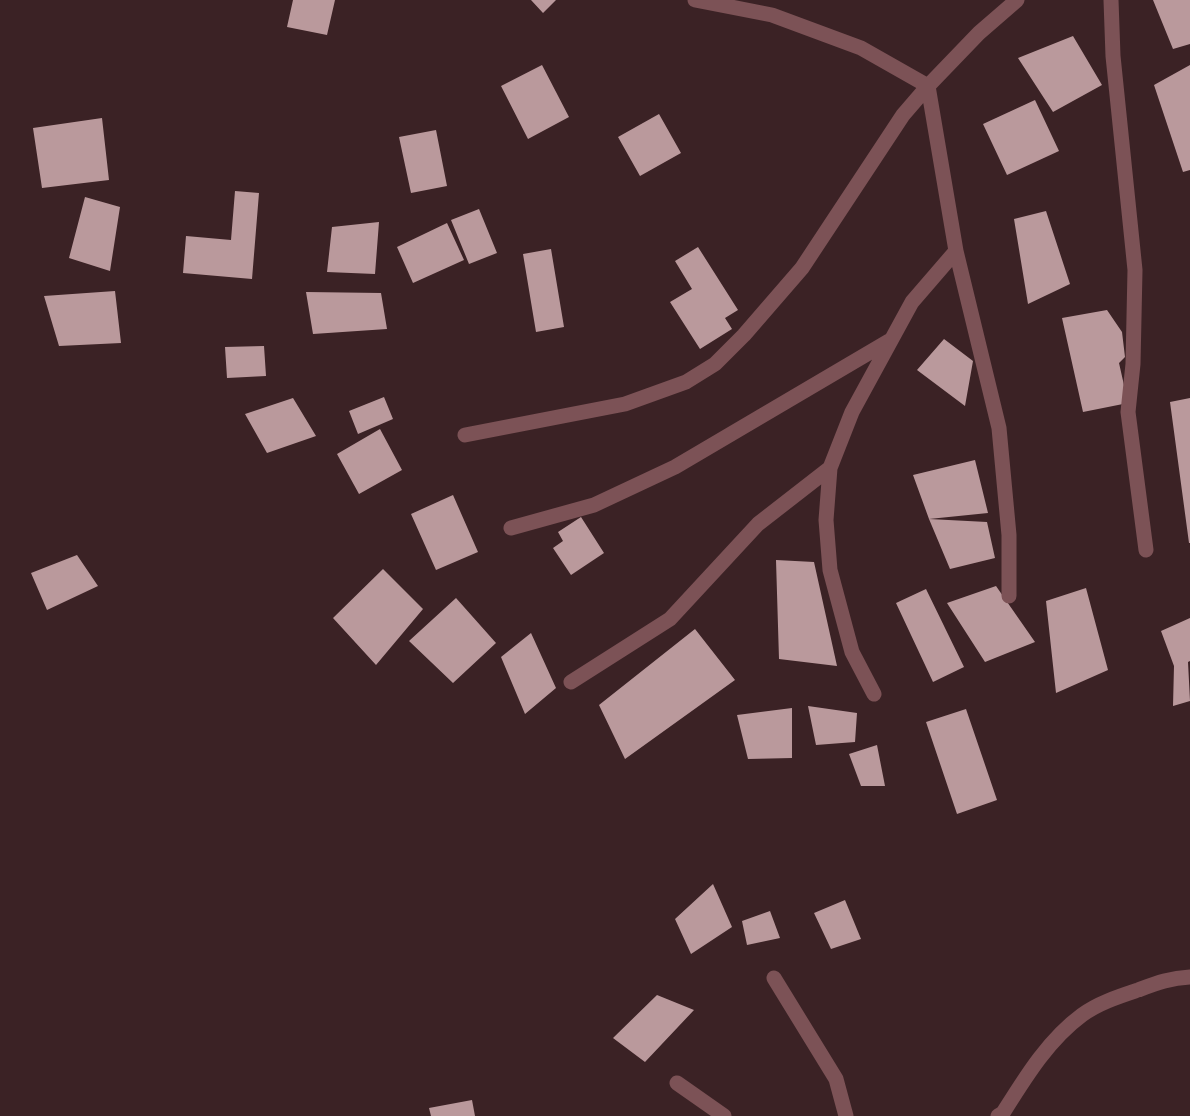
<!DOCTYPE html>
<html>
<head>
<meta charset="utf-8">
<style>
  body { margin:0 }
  canvas { display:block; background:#3b2225 }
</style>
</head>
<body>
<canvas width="1190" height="1116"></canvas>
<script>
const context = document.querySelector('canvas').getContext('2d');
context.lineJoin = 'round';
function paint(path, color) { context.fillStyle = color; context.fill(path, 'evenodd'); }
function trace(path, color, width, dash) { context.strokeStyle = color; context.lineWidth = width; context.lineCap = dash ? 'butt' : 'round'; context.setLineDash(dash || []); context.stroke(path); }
const building = new Path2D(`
  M293 0H335L327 35 287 27Z
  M531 0H556L543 13Z
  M1153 0H1190V44L1173 49Z
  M1073 36 1102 85 1053 112 1018 58Z
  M542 65 569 117 528 139 501 86Z
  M1190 65V170L1183 172 1154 85Z
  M1035 100 1059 151 1007 175 983 124Z
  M659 114 681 153 640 176 618 137Z
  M102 118 109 180 42 188 33 128Z
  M436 130 447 186 411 193 399 137Z
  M235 191 259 193 252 279 183 273 186 236 231 240Z
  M85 197 120 207 110 271 69 258Z
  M479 209 497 253 469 264 451 220Z
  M1046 211 1070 284 1028 304 1014 219Z
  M379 222 375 274 327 272 332 227Z
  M447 223 464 260 413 283 397 247Z
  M698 247 738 310 725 318 732 329 700 349 670 302 692 289 675 261Z
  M551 249 564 327 536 332 523 254Z
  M115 291 121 343 59 346 44 296Z
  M306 292 381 293 387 329 313 334Z
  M1107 310 1122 332 1125 357 1119 363 1128 403 1083 412 1062 318Z
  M944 339 973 361 965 406 917 370Z
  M264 346 266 376 227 378 225 347Z
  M384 397 393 419 358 434 349 411Z
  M293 398 316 436 267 453 245 414Z
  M1190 398V543H1189L1170 402Z
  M380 429 402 470 359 494 337 454Z
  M975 460 988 513 929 519 987 522 995 558 950 569 929 519 913 475Z
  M453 495 478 552 436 570 411 514Z
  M581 517 604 553 571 575 553 548 563 541 558 532Z
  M77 555 98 586 47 610 31 573Z
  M776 560 814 562 837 666 779 659Z
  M383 569 423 609 376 665 333 618Z
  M996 586 1035 642 985 662 947 603Z
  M1086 588 1108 670 1056 693 1046 601Z
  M926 589 964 667 933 682 896 603Z
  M456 598 496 643 453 683 409 641Z
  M1190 618V661L1188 662 1190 701 1173 706 1174 666 1161 631Z
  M695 629 735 680 625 759 599 705Z
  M531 633 556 688 525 714 501 657Z
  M808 706 857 713 855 742 816 745Z
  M792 708V758L748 759 737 715Z
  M966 709 997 800 957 814 926 722Z
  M877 745 885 786H861L849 754Z
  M713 884 732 927 691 954 675 919Z
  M845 900 861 939 831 949 814 913Z
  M770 911 780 938 747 945 742 921Z
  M657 995 694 1010 645 1062 613 1038Z
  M472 1100 475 1116H431L429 1108Z`);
const minor = new Path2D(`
  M695 0 772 15 861 48 928 86 956 251 999 428 1009 535V596
  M1111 0 1113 56 1135 270 1133 364 1128 412 1146 550
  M465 435 625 404 686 382 715 364 744 335 802 268 903 115 928 86 979 33 1017 0
  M511 528 594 505 675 467 889 341
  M571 682 670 619 758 524 830 468
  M874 694 852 652 830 570 826 520 830 468 852 412 912 302 956 251
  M774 978 836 1079 846 1116
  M677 1083 724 1116
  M998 1116 1003 1113C1025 1078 1048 1040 1082 1015 1098 1003 1120 996 1138 990 1157 983 1170 978 1190 977`);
paint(building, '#ba999c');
trace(minor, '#7c5256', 15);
</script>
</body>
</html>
